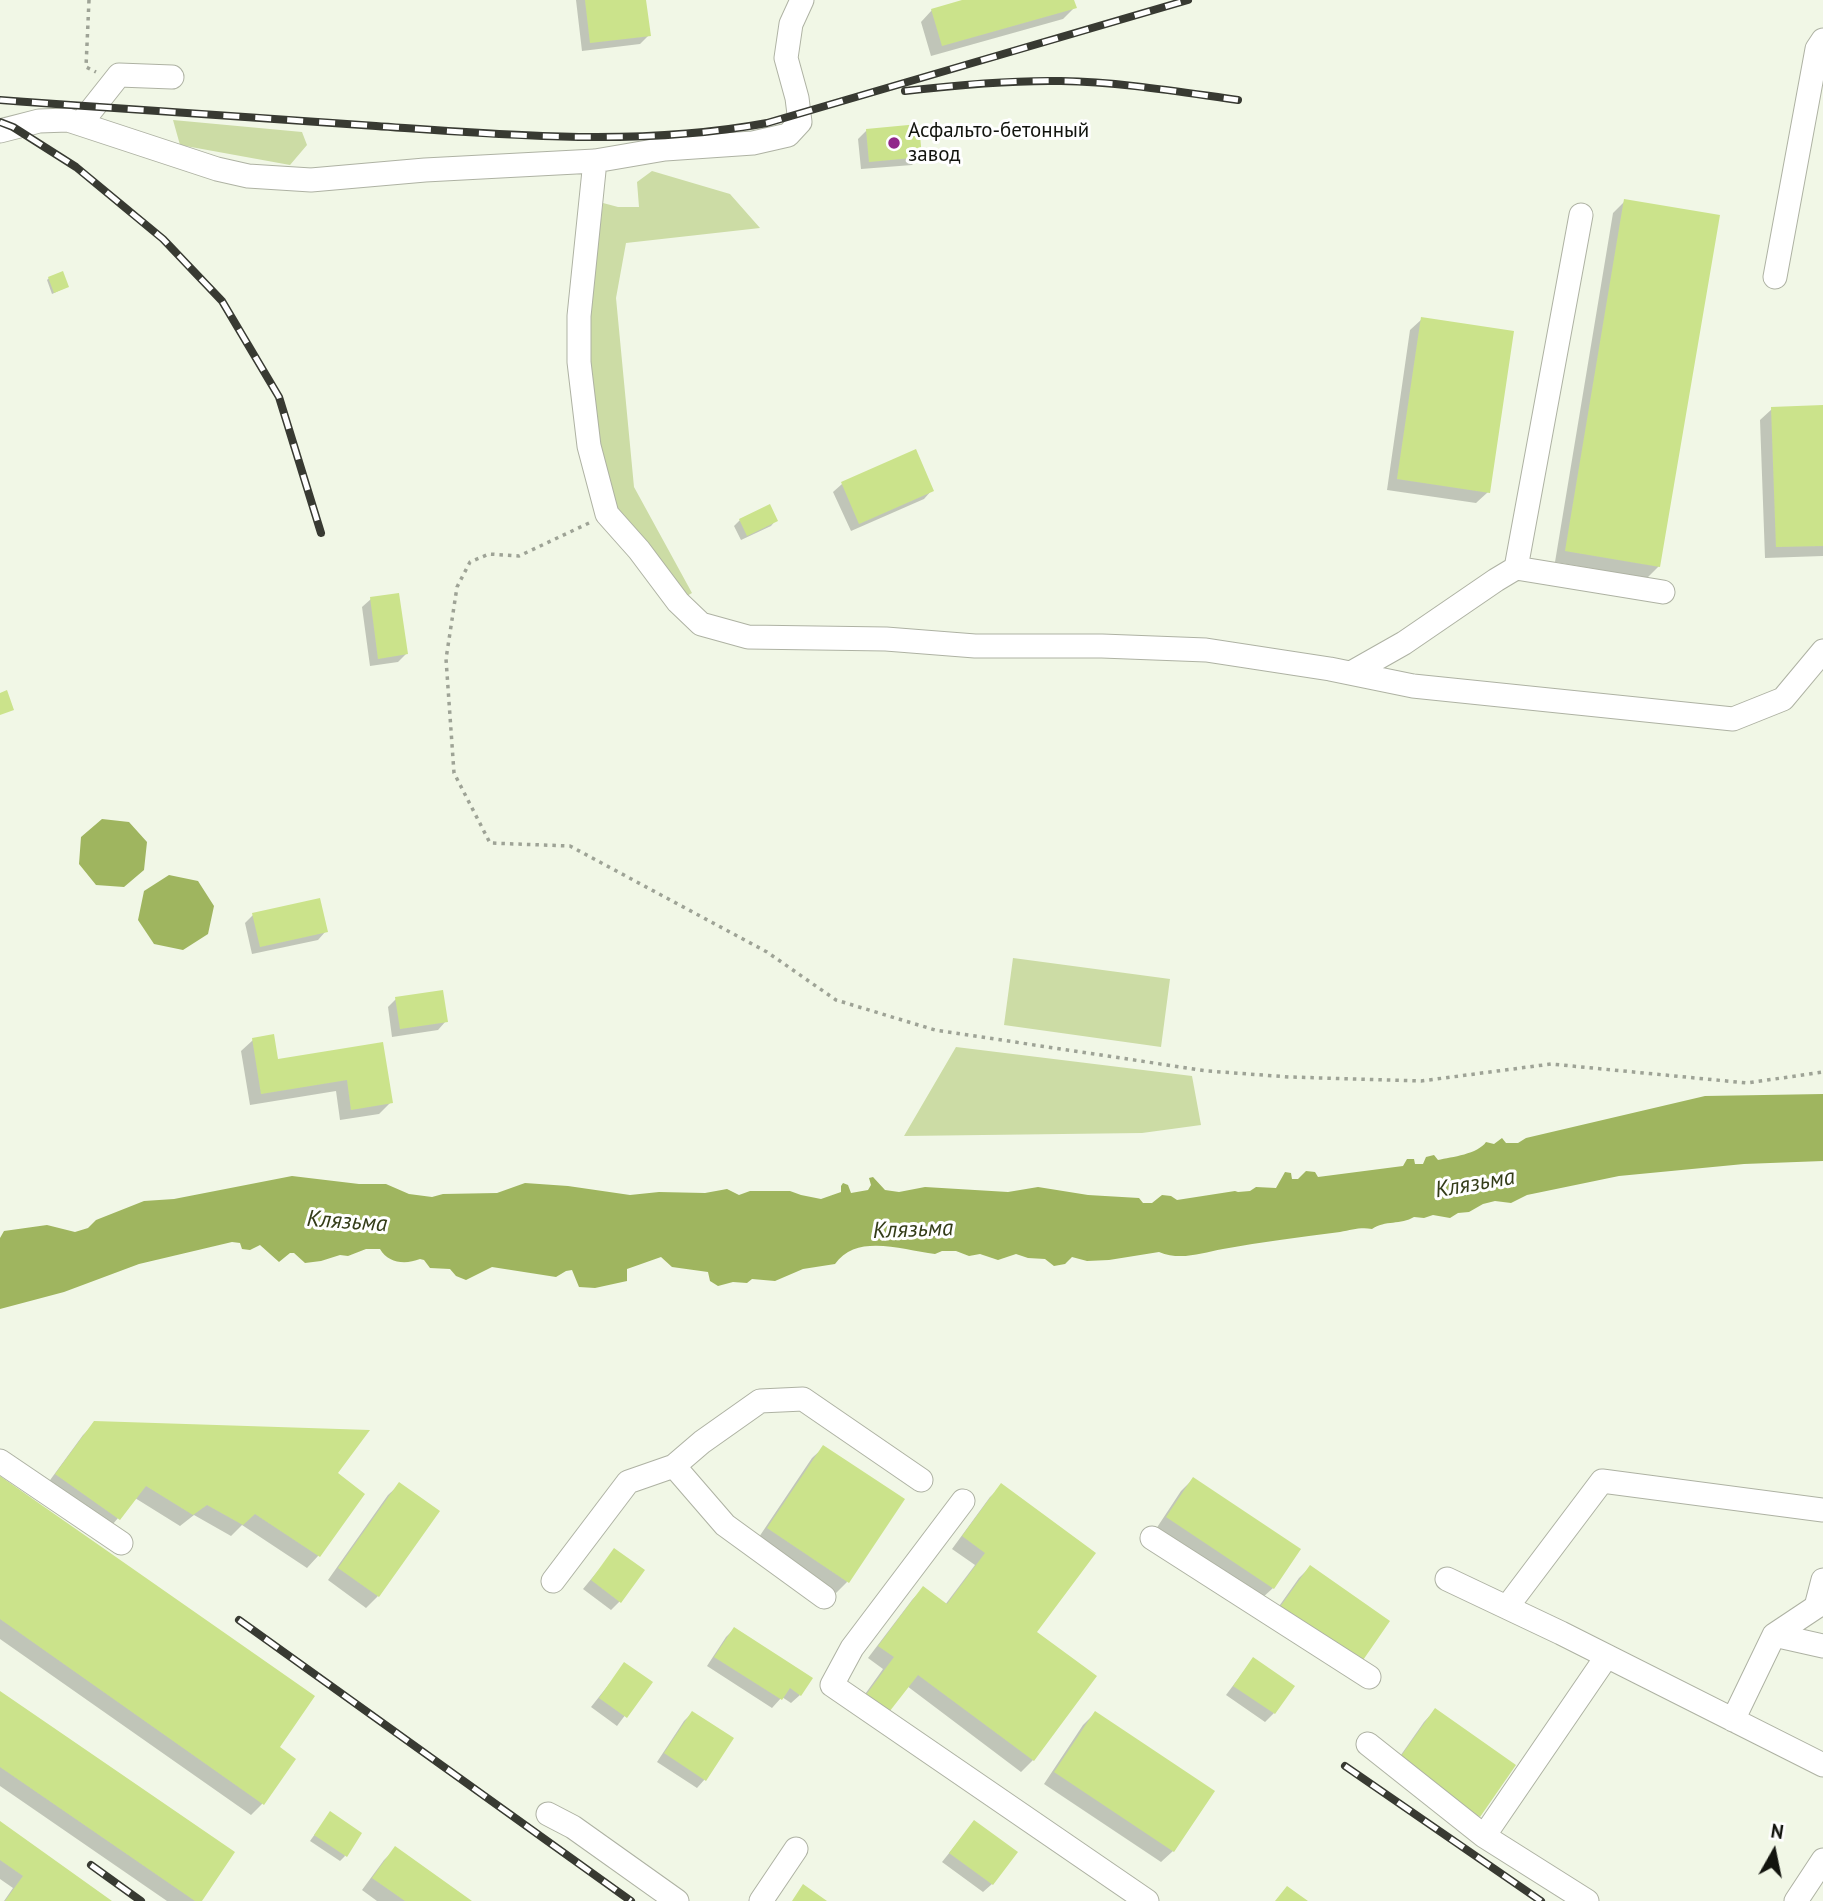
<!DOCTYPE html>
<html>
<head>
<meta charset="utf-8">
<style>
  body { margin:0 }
  #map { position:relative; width:1823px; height:1901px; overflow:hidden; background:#f1f7e6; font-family:"PT Sans",sans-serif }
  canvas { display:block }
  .north { position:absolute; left:1739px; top:1817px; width:70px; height:70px; -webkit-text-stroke:5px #fff; paint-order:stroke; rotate:9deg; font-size:19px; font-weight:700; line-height:28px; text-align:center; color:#12140e }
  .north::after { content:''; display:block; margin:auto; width:24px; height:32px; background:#12140e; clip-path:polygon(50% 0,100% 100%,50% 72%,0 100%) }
</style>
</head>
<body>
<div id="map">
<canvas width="1823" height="1901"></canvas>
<div class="north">N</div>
</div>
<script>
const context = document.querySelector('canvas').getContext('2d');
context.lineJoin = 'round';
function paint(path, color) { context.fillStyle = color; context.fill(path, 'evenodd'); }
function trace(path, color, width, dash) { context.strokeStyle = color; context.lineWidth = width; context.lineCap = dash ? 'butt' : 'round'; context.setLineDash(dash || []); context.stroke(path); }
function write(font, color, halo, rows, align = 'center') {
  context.font = font + ' "PT Sans",sans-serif'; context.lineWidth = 6; context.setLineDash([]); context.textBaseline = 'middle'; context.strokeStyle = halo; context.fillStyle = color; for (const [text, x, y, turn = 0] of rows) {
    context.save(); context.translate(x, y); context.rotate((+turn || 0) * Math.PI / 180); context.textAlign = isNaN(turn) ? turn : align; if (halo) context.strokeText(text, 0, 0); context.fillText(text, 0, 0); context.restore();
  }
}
const green = new Path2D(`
  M173 120 302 132 307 145 290 165 180 145Z
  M652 171 730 194 760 228 626 243 616 298 634 487 692 593 685 597 613 510 597 451 590 356 591 300 603 203 618 207H639L637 182Z
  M1013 958 1170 979 1161 1047 1004 1025Z
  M956 1047 1192 1076 1201 1125 1142 1133 904 1136Z`);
const water = new Path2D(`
  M102 819 129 822 147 842 144 870 124 887 96 885 79 864 81 837Z
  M169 875 198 881 214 906 208 934 183 950 154 944 138 920 144 891Z
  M1823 1094V1161L1744 1164 1619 1176 1527 1195 1511 1203 1495 1201 1483 1204 1469 1212 1458 1213 1450 1218 1433 1215 1424 1218 1414 1217C1401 1225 1385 1220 1372 1229 1360 1227 1352 1230 1340 1232 1301 1237 1262 1242 1223 1249 1201 1253 1181 1261 1159 1252L1109 1260 1087 1261 1072 1257 1065 1264 1054 1266 1045 1259 1028 1258 1016 1254 998 1260 980 1254 969 1256 956 1251H942L935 1254C902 1250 857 1233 835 1264L803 1269 775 1281 752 1279 747 1283 733 1282 718 1286 710 1281 708 1272 672 1267 661 1257 627 1269V1281L595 1288 579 1287 572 1270 566 1271 556 1277 492 1267 466 1280 456 1276 450 1269 430 1268 424 1260 420 1259C405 1265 388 1263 380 1249H366L348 1256 340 1255 321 1261 305 1263 294 1253H290L279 1262 260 1245 250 1250 242 1249 240 1243 232 1242 139 1264 64 1292 0 1309V1238L4 1231 47 1225 75 1232 88 1228 96 1220 144 1201 174 1199 292 1176 359 1184H386L409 1194 432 1197 443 1194 497 1193 525 1183 568 1186 630 1195 659 1192 705 1193 727 1189 739 1195 750 1191H790L801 1195 821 1199 841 1192V1186L843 1183 848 1185 851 1193 868 1190 871 1185 869 1178 873 1177 885 1190 899 1192 925 1187 1008 1192 1038 1187 1088 1195 1139 1198 1143 1203H1152L1162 1195 1171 1196 1177 1200 1235 1191 1238 1192 1250 1191 1256 1187 1276 1188 1285 1172 1291 1173 1292 1179H1298L1306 1171 1315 1172 1318 1177 1403 1166 1407 1159H1414L1415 1164H1423L1426 1157 1434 1155 1438 1160C1452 1157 1478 1154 1486 1142L1494 1144 1502 1138 1506 1143H1518L1526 1138 1705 1096Z`);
const shadow = new Path2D(`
  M576 0H644L649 35 640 44 582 51Z
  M969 0H1073L1075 7 1063 19 931 56 921 22 932 10Z
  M867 130 920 156 912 165 861 169 858 139Z
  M1625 201 1659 566 1647 578 1555 562 1613 213Z
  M49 278 67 287 52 294 47 280Z
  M1422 319 1488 492 1476 503 1387 490 1410 330Z
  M1823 407V556L1765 558 1760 420 1772 409Z
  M915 451 932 490 924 499 851 531 833 492 842 484Z
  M769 506 776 520 771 526 741 540 734 526 740 520Z
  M371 599 406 654 398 662 370 666 362 607Z
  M253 915 326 931 318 940 252 954 245 923Z
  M396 999 446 1021 438 1030 392 1037 388 1007Z
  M253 1040 276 1061 381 1044 391 1102 379 1114 340 1120 336 1091 250 1105 241 1051Z
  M95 1423 335 1473 363 1495 318 1556 307 1568 242 1525 231 1536 194 1515 180 1526 135 1498 107 1531 45 1487 83 1435Z
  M824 1447 847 1582 836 1593 757 1540 812 1458Z
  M0 1478 277 1747 262 1804 251 1815 0 1639Z
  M1193 1479 1273 1588 1261 1599 1156 1529 1181 1491Z
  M400 1484 438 1512 378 1596 366 1608 328 1580 388 1495Z
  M1002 1486 1035 1632 1095 1677 1033 1760 1021 1772 907 1686 853 1711 883 1669 868 1658 912 1600 923 1588 945 1605 975 1565 952 1549 990 1497Z
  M615 1550 620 1601 611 1610 583 1589Z
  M1310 1567 1388 1622 1270 1619 1299 1578Z
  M734 1629 800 1695 791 1703 782 1697 772 1708 707 1666 726 1637Z
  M1253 1659 1274 1713 1265 1722 1226 1695Z
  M625 1664 650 1682 617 1726 591 1707Z
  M0 1693 200 1901H167L0 1786Z
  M1435 1710 1479 1815 1468 1827 1389 1772 1424 1722Z
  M692 1713 705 1779 697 1788 657 1762 684 1721Z
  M1095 1713 1173 1851 1161 1862 1044 1784 1083 1725Z
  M330 1813 345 1856 340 1861 310 1841Z
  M974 1822 992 1884 983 1892 942 1862Z
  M0 1823 109 1901H4L13 1888 0 1879Z
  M395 1849 469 1901H377L362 1890 384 1860Z`);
const building = new Path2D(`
  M585 0H646L651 36 590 43Z
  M962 0H1074L1077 8 942 46 931 9Z
  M919 124 922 157 869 162 866 129Z
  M1624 199 1720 215 1660 567 1565 551Z
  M63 271 69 287 54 293 48 277Z
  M1421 317 1514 331 1490 493 1397 479Z
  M1823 405V546L1776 547 1771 407Z
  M916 449 934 491 859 524 841 482Z
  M770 504 778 521 747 536 739 519Z
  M399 593 408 654 378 659 370 597Z
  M7 690 14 710 0 715V693Z
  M320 898 328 932 260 947 252 913Z
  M443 990 448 1022 400 1029 395 997Z
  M274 1034 278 1059 383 1042 393 1103 351 1110 347 1080 261 1094 252 1038Z
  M94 1421 370 1430 338 1473 365 1494 320 1557 255 1514 243 1525 207 1505 193 1515 146 1486 120 1520 55 1474Z
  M823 1445 905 1499 849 1583 767 1528Z
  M0 1476 315 1696 280 1747 296 1759 264 1805 0 1619Z
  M1193 1477 1301 1549 1274 1589 1166 1517Z
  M399 1482 440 1511 379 1597 338 1568Z
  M1001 1483 1096 1553 1037 1632 1097 1676 1034 1761 918 1675 886 1716 863 1699 894 1657 878 1646 923 1586 947 1604 985 1553 962 1536Z
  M614 1548 645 1570 621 1603 591 1580Z
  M1310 1565 1390 1621 1361 1663 1280 1607Z
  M734 1627 813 1678 801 1696 790 1688 782 1700 714 1657Z
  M1253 1657 1295 1686 1275 1714 1233 1686Z
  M624 1662 653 1682 627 1718 599 1698Z
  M0 1691 235 1852 202 1901H195L0 1767Z
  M1435 1708 1516 1765 1480 1817 1399 1759Z
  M692 1711 734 1738 706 1781 664 1753Z
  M1095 1711 1215 1791 1174 1852 1054 1772Z
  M330 1811 362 1833 347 1857 314 1835Z
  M974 1820 1018 1852 993 1885 949 1853Z
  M0 1821 112 1901H5L23 1876 0 1860Z
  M395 1846 472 1901H405L372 1878Z
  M803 1884 827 1901H792Z
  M1287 1886 1308 1901H1275Z`);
const path = new Path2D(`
  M89 0 86 67 96 72
  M589 523 519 556 489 554 470 562 457 587 446 659 454 773 490 843 570 846 767 952 836 1000 935 1030 1207 1071 1290 1077 1421 1081 1551 1064 1747 1083 1823 1072`);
const minor = new Path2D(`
  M81 123 119 75 172 77
  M0 131 39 121 68 120 217 169 248 176 311 180 425 170 595 161 665 149 753 143 788 135 800 122 797 98 786 58 791 24 802 0
  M595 161 579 316V362L589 446 607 514 639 550 678 602 701 624 748 637 886 639 975 646H1102L1206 650 1330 669 1413 686 1733 719 1783 699 1823 651
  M1775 277 1817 49 1823 40
  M1516 568 1581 215
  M1351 673 1404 643 1496 580 1516 568 1663 592
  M0 1461 121 1543
  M674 1466 725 1525 824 1597
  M963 1501 852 1648 832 1685 1147 1901
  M1152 1538 1369 1677
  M1447 1579 1561 1633 1823 1765
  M553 1581 628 1482 674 1466 702 1442 760 1401 803 1399 921 1480
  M1507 1607 1602 1481 1823 1510
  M1774 1635 1823 1646
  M1733 1720 1774 1635 1816 1607 1823 1580
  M1368 1744 1484 1836
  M548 1814 573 1827 677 1901
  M761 1901 796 1849
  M1587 1901 1484 1836 1607 1656
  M1796 1901 1823 1860`);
const rail = new Path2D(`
  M905 91C956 85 1010 80 1061 81 1121 82 1180 92 1238 100
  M0 100C125 109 250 117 376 126 506 135 638 147 767 123L1188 0
  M0 122 13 127 76 167 163 239 222 301 279 397 321 533
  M239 1620 631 1901
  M1345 1766 1541 1901
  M91 1865 141 1901`);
const markers = [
  [894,143,7,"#91268a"]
];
const poiNames = [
  ["Асфальто-бетонный",908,131],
  ["завод",908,155]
];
const waterNames = [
  ["Клязьма",1475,1184,-10],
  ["Клязьма",347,1222,4],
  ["Клязьма",913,1230,-2]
];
paint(green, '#ccdca5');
paint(water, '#9fb55f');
paint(shadow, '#0003');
paint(building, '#cbe38b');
trace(minor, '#aeb2a3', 25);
trace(path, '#9ea396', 3.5, [3.5, 5]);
trace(minor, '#fff', 23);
trace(rail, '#383a32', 8);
trace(rail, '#fff', 5, [16]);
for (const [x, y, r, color] of markers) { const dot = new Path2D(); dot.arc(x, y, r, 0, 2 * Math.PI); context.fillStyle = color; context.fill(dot); trace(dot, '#fff', 2.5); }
write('21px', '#12140e', '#fff', poiNames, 'left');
write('italic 23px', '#343d19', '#fff', waterNames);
</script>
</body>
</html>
